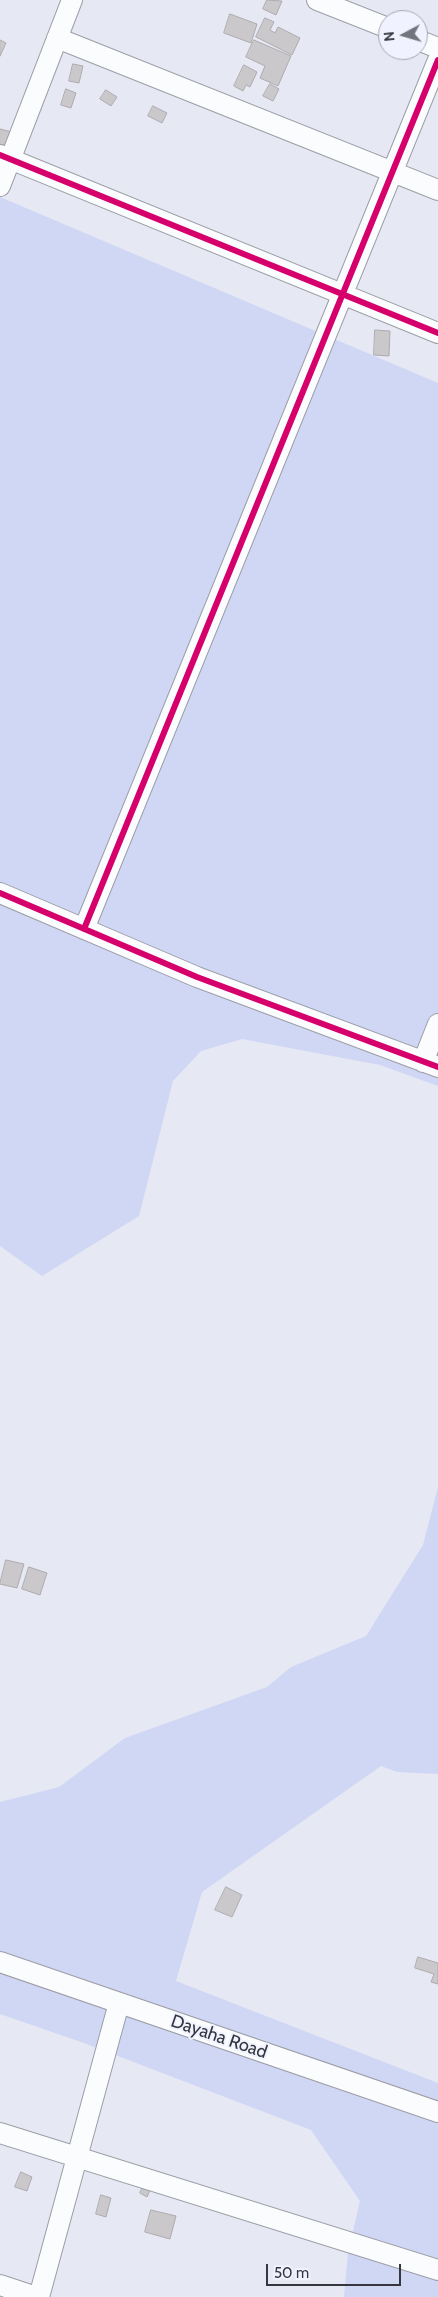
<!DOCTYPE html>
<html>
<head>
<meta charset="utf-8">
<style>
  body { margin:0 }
  #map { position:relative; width:438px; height:2297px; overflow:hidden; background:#e6e8f3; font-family:Cabin,sans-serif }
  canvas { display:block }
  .north { position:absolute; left:378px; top:10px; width:50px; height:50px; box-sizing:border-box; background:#f0f3ff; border:1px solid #a5a7b2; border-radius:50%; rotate:264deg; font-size:14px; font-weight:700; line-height:20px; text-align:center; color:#35363e }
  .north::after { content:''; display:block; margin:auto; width:18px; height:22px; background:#73747d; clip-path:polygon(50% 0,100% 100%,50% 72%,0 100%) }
  .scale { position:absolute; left:266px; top:2264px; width:135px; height:22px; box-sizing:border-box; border:2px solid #35363e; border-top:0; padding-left:6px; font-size:15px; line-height:18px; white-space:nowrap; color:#35363e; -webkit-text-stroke:4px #f0f3ff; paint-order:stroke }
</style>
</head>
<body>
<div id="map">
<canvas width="438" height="2297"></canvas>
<div class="north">N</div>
<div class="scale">50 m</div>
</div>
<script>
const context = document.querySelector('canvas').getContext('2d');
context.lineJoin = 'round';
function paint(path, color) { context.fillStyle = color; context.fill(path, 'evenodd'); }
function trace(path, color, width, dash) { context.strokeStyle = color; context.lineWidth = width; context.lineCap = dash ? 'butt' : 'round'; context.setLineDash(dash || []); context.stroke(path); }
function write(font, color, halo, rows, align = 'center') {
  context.font = font + ' Cabin,sans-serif'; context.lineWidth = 4; context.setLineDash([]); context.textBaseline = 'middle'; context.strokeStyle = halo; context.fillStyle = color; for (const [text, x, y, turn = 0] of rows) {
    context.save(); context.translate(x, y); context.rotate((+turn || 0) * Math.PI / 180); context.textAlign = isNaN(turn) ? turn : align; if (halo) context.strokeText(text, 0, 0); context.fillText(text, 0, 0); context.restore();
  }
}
const green = new Path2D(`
  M0 197 438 383V1086L380 1065 242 1039 201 1051 173 1081 139 1216 42 1276 0 1246Z
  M438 1487V1774L397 1772 381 1766 202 1892 176 1981 438 2083V2297H344L348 2252 360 2201 311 2130 84 2043 0 2014V1802L59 1787 125 1738 267 1687 291 1667 366 1636 423 1545Z`);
const building = new Path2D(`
  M267 0 282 1 276 15 263 9Z
  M230 14 257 24 251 43 224 33Z
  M265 18 274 22 270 30 275 33 278 27 300 38 292 55 256 37Z
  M0 40 6 43 0 56Z
  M254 40 291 56 278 86 260 78 265 66 246 57Z
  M73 64 83 66 79 83 69 81Z
  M244 65 257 72 250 87 246 85 243 91 234 86Z
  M270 84 279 89 273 101 263 96Z
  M66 89 76 93 71 108 61 105Z
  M106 90 117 97 111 106 100 99Z
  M153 106 167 113 162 123 148 116Z
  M0 129 12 132 9 148 0 146Z
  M375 330 390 331 389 356 374 355Z
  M6 1560 24 1564 17 1588 0 1584Z
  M29 1567 47 1573 40 1595 22 1589Z
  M226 1887 242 1895 232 1917 215 1910Z
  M418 1957 438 1963V1984L431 1982 434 1974 415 1968Z
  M21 2172 32 2177 27 2191 15 2187Z
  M144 2185 151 2188 147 2197 140 2193Z
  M101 2195 111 2198 106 2217 96 2214Z
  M151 2210 176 2216 170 2239 145 2232Z`);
const minor = new Path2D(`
  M317 0 388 28
  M57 38 438 190
  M418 40 438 48
  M0 155 438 333
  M0 186 72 0
  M0 893 197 977 438 1067
  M84 929 438 60
  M423 1062 438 1024
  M0 1962 438 2112
  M0 2133 438 2270
  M0 2285 36 2297
  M39 2297 119 2003`);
const cycleway = new Path2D(`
  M0 155 438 333
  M0 893 197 977 438 1067
  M84 929 438 60`);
const streetNames = [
  ["Dayaha Road",219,2037,19]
];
paint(green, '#d0d7f5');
paint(building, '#cac8cb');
trace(building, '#aeabaf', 1);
trace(minor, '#9c9ea6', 22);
trace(minor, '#fbfcfd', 20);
trace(cycleway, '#d6006c', 6);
write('18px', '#35363e', '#f0f3ff', streetNames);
</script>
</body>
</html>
